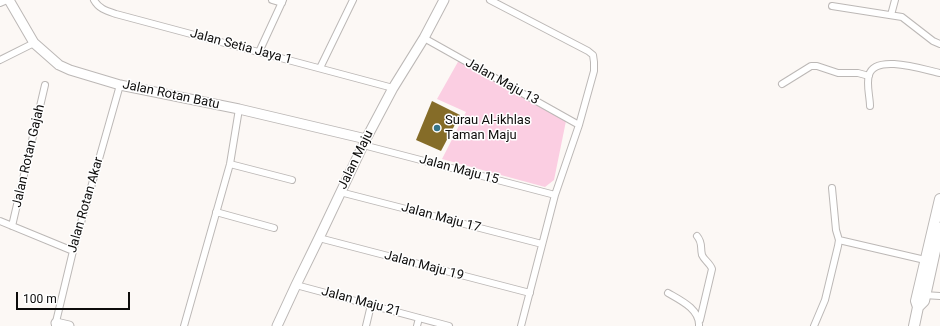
<!DOCTYPE html>
<html>
<head>
<meta charset="utf-8">
<style>
  body { margin:0 }
  #map { position:relative; width:940px; height:326px; overflow:hidden; background:#fcf8f5; font-family:Roboto,sans-serif }
  canvas { display:block }
  .scale { position:absolute; left:16px; top:292px; width:114px; height:18px; box-sizing:border-box; border:2px solid #0d0c0b; border-top:0; padding-left:5px; font-size:12px; line-height:14px; white-space:nowrap; color:#0d0c0b; -webkit-text-stroke:3px #fff; paint-order:stroke }
</style>
</head>
<body>
<div id="map">
<canvas width="940" height="326"></canvas>
<div class="scale">100 m</div>
</div>
<script>
const context = document.querySelector('canvas').getContext('2d');
context.lineJoin = 'round';
function paint(path, color) { context.fillStyle = color; context.fill(path, 'evenodd'); }
function trace(path, color, width, dash) { context.strokeStyle = color; context.lineWidth = width; context.lineCap = dash ? 'butt' : 'round'; context.setLineDash(dash || []); context.stroke(path); }
function write(font, color, halo, rows, align = 'center') {
  context.font = font + ' Roboto,sans-serif'; context.lineWidth = 3; context.setLineDash([]); context.textBaseline = 'middle'; context.strokeStyle = halo; context.fillStyle = color; for (const [text, x, y, turn = 0] of rows) {
    context.save(); context.translate(x, y); context.rotate((+turn || 0) * Math.PI / 180); context.textAlign = isNaN(turn) ? turn : align; if (halo) context.strokeText(text, 0, 0); context.fillText(text, 0, 0); context.restore();
  }
}
const green = new Path2D(`
  M459 60 566 121 554 180 545 187 442 159 466 112 437 99Z`);
const building = new Path2D(`
  M432 101 460 115 441 151 416 140Z`);
const street = new Path2D(`
  M94 0C99 9 107 11 116 14L393 88
  M272 0 282 3
  M490 0 588 51 593 55 594 62V71L579 125 555 195 521 326
  M0 3 7 0
  M832 6 902 17 933 41 940 44
  M891 15 895 0
  M424 38 579 125
  M259 52 283 0
  M0 60 34 43
  M320 68 353 0
  M782 84 811 66H817L838 73H858L869 76
  M870 106C870 97 866 84 869 75 875 53 925 70 940 73
  M363 145 555 195
  M230 164 292 180
  M340 192 542 244
  M216 212 274 228
  M0 221 73 251
  M12 226 45 85
  M697 236C703 243 700 247 702 255 704 260 710 263 712 269L700 320
  M319 238 530 293
  M839 240 925 260
  M296 285 449 326
  M668 293C680 300 700 309 699 326
  M924 295 940 296
  M55 326 73 251 120 85
  M184 326 230 164 239 109
  M366 326 371 305
  M417 326 419 318
  M814 326 825 300 838 246 839 240 836 230 832 188`);
const secondary = new Path2D(`
  M9 0 34 43 59 65 70 70 120 85 239 109 366 139
  M56 323 69 326
  M277 326 296 285 319 238 366 139 393 88 424 38 444 0`);
const primary = new Path2D(`
  M918 307 916 301 940 199
  M914 326 918 307 924 301 940 228`);
const markers = [
  [437,128,4,"#357489"]
];
const streetNames = [
  ["Jalan Setia Jaya 1",241,47,15],
  ["Jalan Maju 13",502,82,29],
  ["Jalan Rotan Batu",171,95,12],
  ["Jalan Rotan Gajah",29,156,-77],
  ["Jalan Maju",356,160,-64],
  ["Jalan Maju 15",459,170,15],
  ["Jalan Rotan Akar",86,205,-74],
  ["Jalan Maju 17",441,218,15],
  ["Jalan Maju 19",424,266,15],
  ["Jalan Maju 21",361,302,15]
];
const poiNames = [
  ["Surau Al-ikhlas",445,121],
  ["Taman Maju",445,136]
];
paint(green, '#fbcee2');
paint(building, '#856c28');
trace(street, '#bcb8b6', 8);
trace(secondary, '#bcb8b6', 11);
trace(primary, '#bcb8b6', 12);
trace(street, '#fff', 6);
trace(secondary, '#fff', 9);
trace(primary, '#fff', 10);
for (const [x, y, r, color] of markers) { const dot = new Path2D(); dot.arc(x, y, r, 0, 2 * Math.PI); context.fillStyle = color; context.fill(dot); trace(dot, '#fff', 1.5); }
write('13px', '#0d0c0b', '#fff', streetNames);
write('13px', '#0d0c0b', '#fff', poiNames, 'left');
</script>
</body>
</html>
